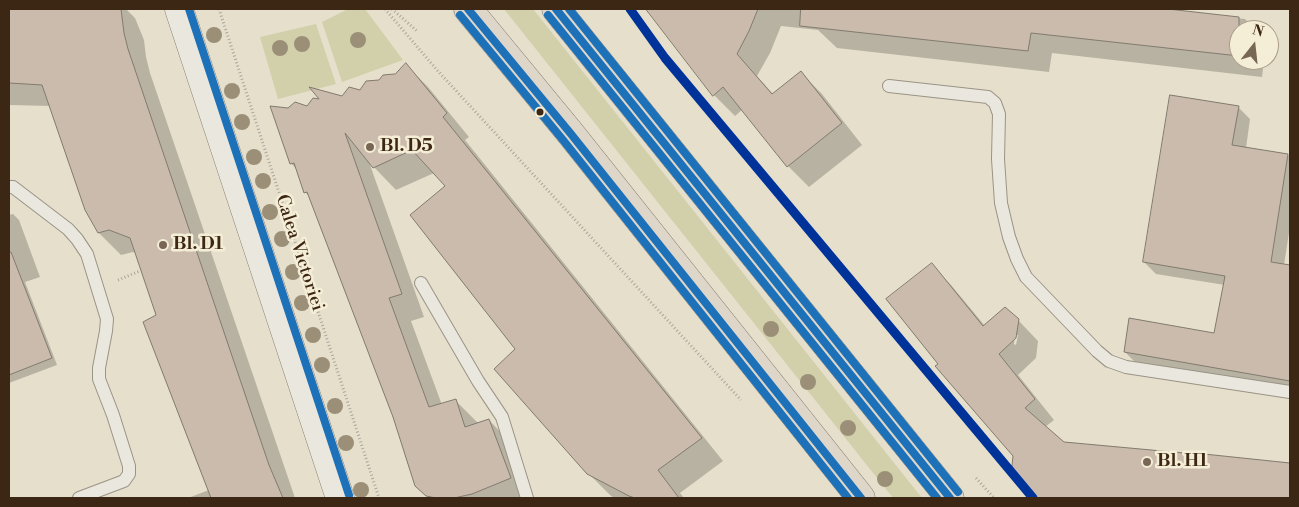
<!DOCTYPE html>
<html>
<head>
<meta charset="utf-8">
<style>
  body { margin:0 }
  #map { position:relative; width:1299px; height:507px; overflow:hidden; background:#e6dfcc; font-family:"Libre Bodoni",serif }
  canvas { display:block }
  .frame { position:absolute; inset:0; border:10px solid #3c2614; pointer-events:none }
  .north { position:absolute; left:1229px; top:20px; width:50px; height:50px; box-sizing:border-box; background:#f5eed7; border:1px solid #ab9e89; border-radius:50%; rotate:16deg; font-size:14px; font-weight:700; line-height:20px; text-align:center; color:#3c2614 }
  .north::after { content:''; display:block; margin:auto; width:18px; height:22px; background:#786754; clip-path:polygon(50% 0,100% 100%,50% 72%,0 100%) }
</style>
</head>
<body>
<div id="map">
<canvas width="1299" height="507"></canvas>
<div class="frame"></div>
<div class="north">N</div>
</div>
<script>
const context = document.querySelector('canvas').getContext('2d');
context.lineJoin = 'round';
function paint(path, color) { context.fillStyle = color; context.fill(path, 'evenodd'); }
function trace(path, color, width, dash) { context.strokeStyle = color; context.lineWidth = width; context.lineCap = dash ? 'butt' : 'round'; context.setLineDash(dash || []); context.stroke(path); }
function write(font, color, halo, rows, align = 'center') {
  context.font = font + ' "Libre Bodoni",serif'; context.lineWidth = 5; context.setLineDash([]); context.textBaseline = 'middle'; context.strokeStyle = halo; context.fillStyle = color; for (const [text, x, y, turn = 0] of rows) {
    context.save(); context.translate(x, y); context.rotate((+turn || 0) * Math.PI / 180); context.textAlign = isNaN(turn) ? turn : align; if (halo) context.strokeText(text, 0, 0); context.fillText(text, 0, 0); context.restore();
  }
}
const green = new Path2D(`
  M348 9H365L403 60 342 82 322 22Z
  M504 9H533L922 498H893Z
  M316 24 336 84 278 99 260 37Z`);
const shadow = new Path2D(`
  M9 9H126L135 18 144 40 146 57 150 73 295 498H188L209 490 157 315 136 253 133 252 121 255 99 233 51 106 9 105Z
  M663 9H1155L1245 19 1256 30H1239V60H1264L1262 77 1052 53 1049 72 837 48 818 30 781 26 770 53 757 76 773 94 801 73 822 94 862 145 809 187 788 166 743 109 735 116 714 95 653 15Z
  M406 65 428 87 469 137 465 140 723 461 680 493 684 498H615L611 496 588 473 517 349 446 186 434 173 396 190 369 162 424 317 411 321 442 405 456 401 479 424 489 420 511 443 532 498H429L416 485 394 417 311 198 305 192 297 170 291 163 288 110 307 107 322 102 342 98 360 91 395 75Z
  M1238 107 1250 119 1246 148 1290 156V226L1284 265 1290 266V390L1137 364 1125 352 1215 334 1225 285 1156 274 1144 262Z
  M13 214 19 220 40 277 25 282 57 365 9 383V215Z
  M931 265 951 285 985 326 1018 320 1038 341 1036 358 1018 375 1054 420 1045 427 1063 443 1186 453 1290 464V498H1031L1013 475 1014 456 940 364ZM1015 335H1018L1016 345 1014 344Z`);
const building = new Path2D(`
  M9 9H121L124 33 128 49 269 465 283 498H211L143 322 156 315 130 238 109 230 98 233 85 210 42 85 9 83Z
  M646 9H758L749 31 737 54 772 94 801 71 842 123 787 167 723 87 713 96Z
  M801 9H1168L1239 17V56L1031 33 1028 51 800 26Z
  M406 63 447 113 443 117 702 438 658 470 679 498H635L629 496 587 474 494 369 515 349 410 215 445 186 412 150 373 168 345 133 402 294 389 298 429 407 456 399 465 427 489 419 511 478 472 494 454 498H436L426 496 415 486 393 417 307 192 304 193 294 163 290 164 270 106 288 108 295 102 307 106 313 98 319 99 309 87 342 96 349 87 360 90 366 81 379 80 383 75 395 74Z
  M1170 95 1239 106 1232 145 1288 154 1271 262 1290 265V381L1124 352 1129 318 1214 333 1225 276 1143 262Z
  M9 252H11L52 358 9 375Z
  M932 263 983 326 1005 307 1019 319 1016 338 999 354 1035 399 1025 408 1064 442 1184 453 1185 452 1290 463V498H1029L1011 475 1013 456 935 366 938 364 886 299Z`);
const path = new Path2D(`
  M219 9 379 498
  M385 9 437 70 741 400
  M392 9 417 31
  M118 280 140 271
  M976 478 994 498`);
const service = new Path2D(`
  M889 86 988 97 995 103 999 114 998 159 1001 203 1009 237 1017 259 1026 277 1097 351 1109 361 1126 367 1290 392
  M9 187H13L68 229 77 239 87 254 107 319 106 331 99 368V379L113 415 129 466V474L124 481 79 498
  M421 283 478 381 502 417 527 498`);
const secondary = new Path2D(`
  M179 9 340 498`);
const primary = new Path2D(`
  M468 9 571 134 861 498
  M556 9 950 498`);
const bus1 = new Path2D(`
  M468 9 571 134 861 498
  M556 9 950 498`);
const bus2 = new Path2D(`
  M460 15 563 140 848 498
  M548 15 937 498`);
const bus3 = new Path2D(`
  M189 9 349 495
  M569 9 958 492`);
const metro1 = new Path2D(`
  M630 9 665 58 1033 498`);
const trees = [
  [214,35],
  [358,40],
  [302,44],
  [280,48],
  [232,91],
  [242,122],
  [254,157],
  [263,181],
  [270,212],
  [282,239],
  [293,272],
  [302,303],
  [771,329],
  [313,335],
  [322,365],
  [808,382],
  [335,406],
  [848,428],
  [346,443],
  [885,479],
  [361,490]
];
const markers = [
  [540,112,4.5,"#3c2614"],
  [370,147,5,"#786754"],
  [163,245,5,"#786754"],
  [1147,462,5,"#786754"]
];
const poiNames = [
  ["Bl. D5",380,147],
  ["Bl. D1",173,245],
  ["Bl. H1",1157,462]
];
const streetNames = [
  ["Calea Victoriei",299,253,72]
];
paint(green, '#d1d0aa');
paint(shadow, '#0003');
paint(building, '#cabbad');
trace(building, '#817a6e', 1);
trace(service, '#9a9386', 14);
trace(secondary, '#817a6e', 29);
trace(primary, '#817a6e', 29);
trace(path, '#aaa59c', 3, [1, 2.5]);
trace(service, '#eae8de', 12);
trace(secondary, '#eae8de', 28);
trace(primary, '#ded6c9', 28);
trace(bus1, '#1d71b8', 8);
trace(bus2, '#1d71b8', 8);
trace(bus3, '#1d71b8', 8);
trace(metro1, '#039', 9);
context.fillStyle = '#9b8f78';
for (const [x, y] of trees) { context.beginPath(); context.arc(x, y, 8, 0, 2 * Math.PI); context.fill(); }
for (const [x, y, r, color] of markers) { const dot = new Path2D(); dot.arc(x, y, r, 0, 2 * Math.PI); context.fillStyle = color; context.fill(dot); trace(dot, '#f5eed7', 2); }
write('bold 18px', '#3c2614', '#f5eed7', poiNames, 'left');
write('18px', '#3c2614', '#f5eed7', streetNames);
</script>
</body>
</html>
